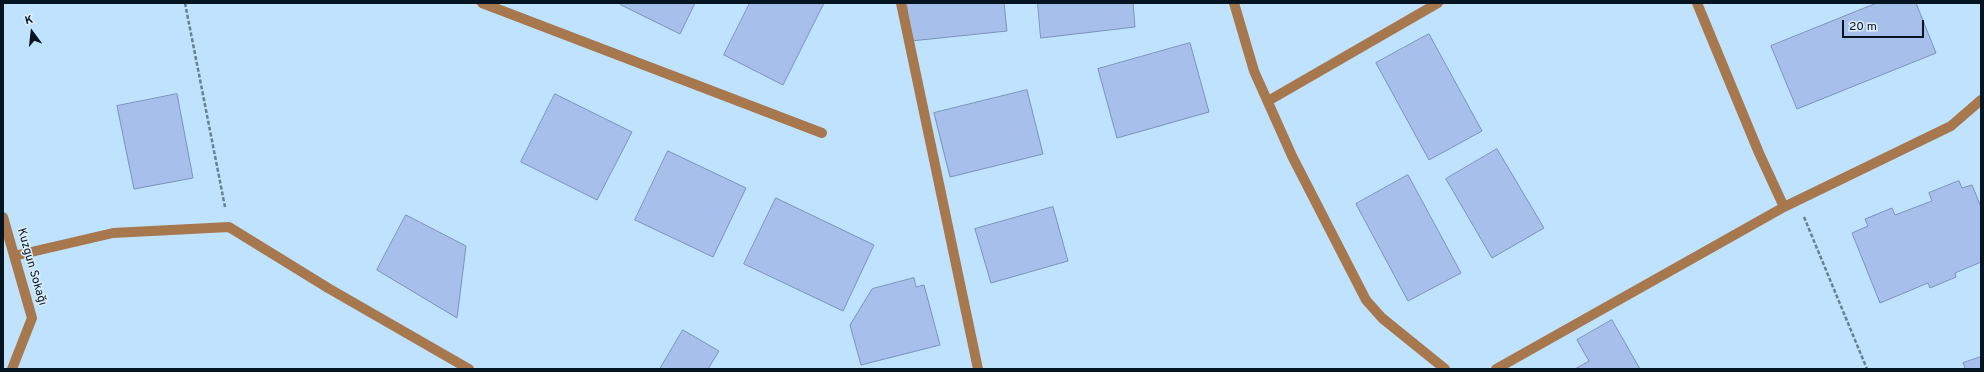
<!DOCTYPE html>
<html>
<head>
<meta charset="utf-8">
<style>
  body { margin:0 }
  #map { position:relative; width:1984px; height:372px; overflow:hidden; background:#bfe3fe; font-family:Overpass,sans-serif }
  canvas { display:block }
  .frame { position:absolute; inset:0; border:4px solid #041420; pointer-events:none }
  .north { position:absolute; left:12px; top:12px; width:40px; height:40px; -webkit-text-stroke:3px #dcedfb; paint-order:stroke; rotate:345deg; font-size:11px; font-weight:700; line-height:16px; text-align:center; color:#041420 }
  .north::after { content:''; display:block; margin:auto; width:14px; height:18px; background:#041420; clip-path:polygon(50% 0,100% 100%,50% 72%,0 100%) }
  .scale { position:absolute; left:1842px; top:20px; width:82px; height:18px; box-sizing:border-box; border:2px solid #041420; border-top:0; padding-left:5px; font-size:12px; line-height:14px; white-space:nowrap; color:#041420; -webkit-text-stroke:3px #dcedfb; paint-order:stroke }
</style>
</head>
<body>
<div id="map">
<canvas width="1984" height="372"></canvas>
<div class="frame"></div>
<div class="north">K</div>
<div class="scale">20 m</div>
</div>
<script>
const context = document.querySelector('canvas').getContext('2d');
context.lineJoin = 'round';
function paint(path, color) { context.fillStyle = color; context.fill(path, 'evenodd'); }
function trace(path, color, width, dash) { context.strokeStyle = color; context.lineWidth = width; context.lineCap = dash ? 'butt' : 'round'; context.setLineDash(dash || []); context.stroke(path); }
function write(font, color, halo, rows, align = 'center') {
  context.font = font + ' Overpass,sans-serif'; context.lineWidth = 3; context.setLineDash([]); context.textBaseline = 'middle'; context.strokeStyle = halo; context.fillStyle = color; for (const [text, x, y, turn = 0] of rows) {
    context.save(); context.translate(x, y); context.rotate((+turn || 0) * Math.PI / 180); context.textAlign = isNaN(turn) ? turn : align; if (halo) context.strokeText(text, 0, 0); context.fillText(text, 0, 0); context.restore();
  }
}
const building = new Path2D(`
  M622 3H695L680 34 621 5Z
  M750 3H824L783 85 724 55Z
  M907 3H1004L1007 31 911 41Z
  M1038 3H1133L1135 27 1041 38Z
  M1877 3H1916L1936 53 1797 109 1771 46Z
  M1429 34 1482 131 1429 160 1376 63Z
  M1190 43 1209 112 1117 138 1098 69Z
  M1027 90 1043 154 950 177 934 113Z
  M177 94 193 178 134 189 117 106Z
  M555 94 632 132 597 200 521 162Z
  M1497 149 1544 228 1492 258 1446 179Z
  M668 151 746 188 713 257 635 220Z
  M1408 175 1461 273 1408 301 1356 204Z
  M1959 181 1962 188 1972 185 1981 207V262L1955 273 1956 277 1930 288 1928 283 1880 303 1852 233 1868 226 1865 219 1892 208 1895 215 1932 201 1929 193Z
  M776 198 874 245 843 311 744 264Z
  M1053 207 1068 261 991 283 975 229Z
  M406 215 466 246 457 318 377 270Z
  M914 278 916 287 924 285 940 345 861 365 850 325 872 289Z
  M1612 320 1640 369H1575L1589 361 1577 340Z
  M683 330 719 351 708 369H660Z
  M1981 357V369H1962L1965 368 1963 363Z`);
const path = new Path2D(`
  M185 3 225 207
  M1804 217 1867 369`);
const minor = new Path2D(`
  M482 3 822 133
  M901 3 978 369
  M1234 3 1254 71 1292 156 1366 300 1382 318 1445 369
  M1697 3 1759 153 1784 207
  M1268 101 1438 3
  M3 217 32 318 12 369
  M14 256 113 233 229 227 328 288 469 369
  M1496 369 1784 207 1951 126 1981 100`);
const streetNames = [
  ["Kuzgun Sokağı",31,267,74]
];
paint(building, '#a7c0eb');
trace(building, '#7a91ba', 1);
trace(path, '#668094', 2.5, [4, 2]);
trace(minor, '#a7774e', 10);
write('12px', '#041420', '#dcedfb', streetNames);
</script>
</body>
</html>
